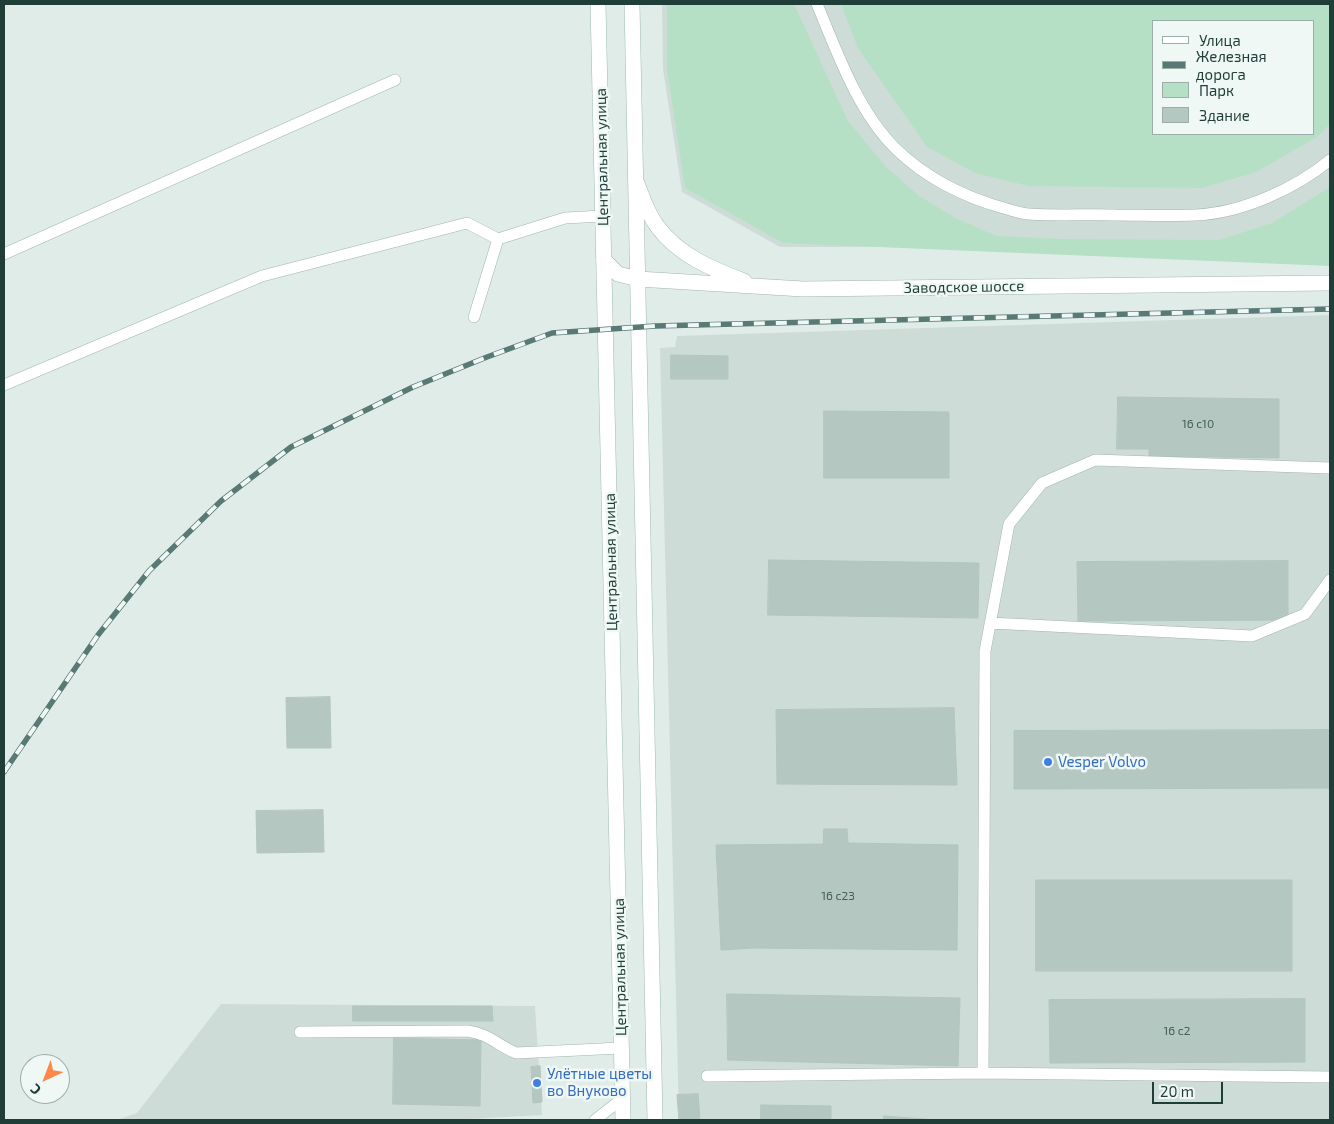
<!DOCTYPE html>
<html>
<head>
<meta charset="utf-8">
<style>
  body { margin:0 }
  #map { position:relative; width:1334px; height:1124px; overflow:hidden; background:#e0ece8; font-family:"Exo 2",sans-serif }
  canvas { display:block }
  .frame { position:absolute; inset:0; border:5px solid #1f3e38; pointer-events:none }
  .legend { position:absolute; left:1152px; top:20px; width:162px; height:115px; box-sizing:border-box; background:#f0f8f5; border:1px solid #9caea9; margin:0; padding:6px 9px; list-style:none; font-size:15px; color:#1f3e38 }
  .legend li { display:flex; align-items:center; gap:10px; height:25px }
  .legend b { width:25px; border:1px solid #9caea9 }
  .north { position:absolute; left:20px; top:1054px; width:50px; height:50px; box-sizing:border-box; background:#f0f8f5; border:1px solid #9caea9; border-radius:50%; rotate:223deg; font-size:14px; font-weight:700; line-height:20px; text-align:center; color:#1f3e38 }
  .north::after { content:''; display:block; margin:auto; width:18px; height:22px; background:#fe874c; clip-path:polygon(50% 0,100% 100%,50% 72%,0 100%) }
  .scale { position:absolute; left:1152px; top:1082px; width:71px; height:22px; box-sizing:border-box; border:2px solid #1f3e38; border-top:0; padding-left:6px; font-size:15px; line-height:18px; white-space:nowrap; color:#1f3e38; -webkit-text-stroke:4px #f0f8f5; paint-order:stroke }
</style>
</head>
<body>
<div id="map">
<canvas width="1334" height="1124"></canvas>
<div class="frame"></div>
<ul class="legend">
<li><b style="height:6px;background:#fff"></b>Улица</li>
<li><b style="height:6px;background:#597a74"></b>Железная дорога</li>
<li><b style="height:14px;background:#b6e0c5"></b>Парк</li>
<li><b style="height:14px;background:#b5c7c1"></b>Здание</li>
</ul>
<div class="north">С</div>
<div class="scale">20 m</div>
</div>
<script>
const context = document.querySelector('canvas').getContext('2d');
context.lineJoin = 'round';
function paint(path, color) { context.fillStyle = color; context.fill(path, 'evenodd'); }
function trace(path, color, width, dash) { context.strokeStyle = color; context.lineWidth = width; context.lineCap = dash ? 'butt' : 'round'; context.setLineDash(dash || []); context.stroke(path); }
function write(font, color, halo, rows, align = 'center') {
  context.font = font + ' "Exo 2",sans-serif'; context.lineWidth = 5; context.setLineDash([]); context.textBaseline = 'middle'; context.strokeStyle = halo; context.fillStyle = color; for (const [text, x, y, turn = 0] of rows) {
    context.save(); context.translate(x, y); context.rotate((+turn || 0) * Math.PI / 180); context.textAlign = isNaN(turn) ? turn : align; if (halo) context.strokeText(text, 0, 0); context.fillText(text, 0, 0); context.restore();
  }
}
const built = new Path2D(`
  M662 4H1330V247H780L682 192 663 69ZM1153 21H1313V134H1153Z
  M1330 315V1120H679L660 348 675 347 677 336Z
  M221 1004 535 1006 542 1115 450 1120H117L137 1113Z`);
const green = new Path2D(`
  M667 4H794L848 121 886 167 918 195 957 219 997 236 1061 239 1219 240 1272 223 1330 187V266L783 243 685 188 667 68Z
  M841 4H1330V124L1317 137 1256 172 1202 188 1028 186 975 173 927 147 858 48ZM1153 21H1313V134H1153Z`);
const building = new Path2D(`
  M671 355 728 356V379H671Z
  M1118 397 1279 399V458L1149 456V449H1117Z
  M824 411 949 412V478H824Z
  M769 560 979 563 978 618 768 615Z
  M1288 561V620L1078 621 1077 562Z
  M330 697 331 748H287L286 698Z
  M954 708 957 785 777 784 776 710Z
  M1330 730V788L1014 789V731Z
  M323 810 324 852 257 853 256 811Z
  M824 829H847L848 843 958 845 957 950 753 948 721 950 716 845 823 844Z
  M1036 880H1292V971H1036Z
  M727 994 960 998 958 1066 728 1060Z
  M1305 999V1062L1050 1063 1049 1000Z
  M353 1006H492L493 1021H353Z
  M394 1038 481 1040 480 1106 393 1104Z
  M540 1066 542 1102 533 1103 531 1067Z
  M698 1094 700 1120H679L677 1095Z
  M761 1105 831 1106V1120H761Z
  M884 1116 937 1120H884Z`);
const service = new Path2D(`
  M817 4C837 52 858 112 896 149 927 179 966 198 1007 209 1014 211 1022 214 1029 214 1058 216 1087 214 1116 215 1143 215 1169 216 1196 215 1241 213 1295 189 1330 160
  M4 254 395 80
  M474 317 498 239
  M4 385 262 276 467 223 498 239 565 218 603 216
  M990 623 1252 636 1305 614 1330 580
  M300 1032 468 1031C489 1034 497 1045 516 1053L621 1048
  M983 1073 985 651 1009 524 1042 483 1095 460 1330 468
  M707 1076 983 1073 1330 1077
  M595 1120 623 1098`);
const tertiary = new Path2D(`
  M636 181C642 196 647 213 657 226 678 255 712 269 744 281
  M604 260 618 274 638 279 803 289 1330 283`);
const secondary = new Path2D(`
  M598 4 623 1120
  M632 4 655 1120`);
const rail = new Path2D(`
  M4 772 98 635 149 571 221 501 291 447 413 387 487 357 552 333 655 326 1330 309`);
const markers = [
  [1048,762,5,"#3f7fe0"],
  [537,1083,5,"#3f7fe0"]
];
const numberNames = [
  ["16 с10",1198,424],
  ["16 с23",838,896],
  ["16 с2",1177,1031]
];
const streetNames = [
  ["Центральная улица",602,157,-91],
  ["Заводское шоссе",964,287,-1],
  ["Центральная улица",611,562,-91],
  ["Центральная улица",620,967,-91]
];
const shopNames = [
  ["Vesper Volvo",1058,762],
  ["Улётные цветы",547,1074],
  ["во Внуково",547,1091]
];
paint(built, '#cedcd7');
paint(green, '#b6e0c5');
paint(building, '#b5c7c1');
trace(building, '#b2c6c0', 1);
trace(service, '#a2b4b0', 12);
trace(tertiary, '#a2b4b0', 16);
trace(secondary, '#9db9b1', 16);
trace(service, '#fff', 11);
trace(tertiary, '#fff', 15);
trace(secondary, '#fff', 15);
trace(rail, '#597a74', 5.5);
trace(rail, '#f0f8f5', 4, [11]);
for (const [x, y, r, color] of markers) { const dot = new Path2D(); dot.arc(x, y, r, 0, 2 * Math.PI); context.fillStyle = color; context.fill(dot); trace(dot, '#f0f8f5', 2); }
write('12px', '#44605a', null, numberNames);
write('15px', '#1f3e38', '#f0f8f5', streetNames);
write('15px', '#366cbe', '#f0f8f5', shopNames, 'left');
</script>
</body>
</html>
